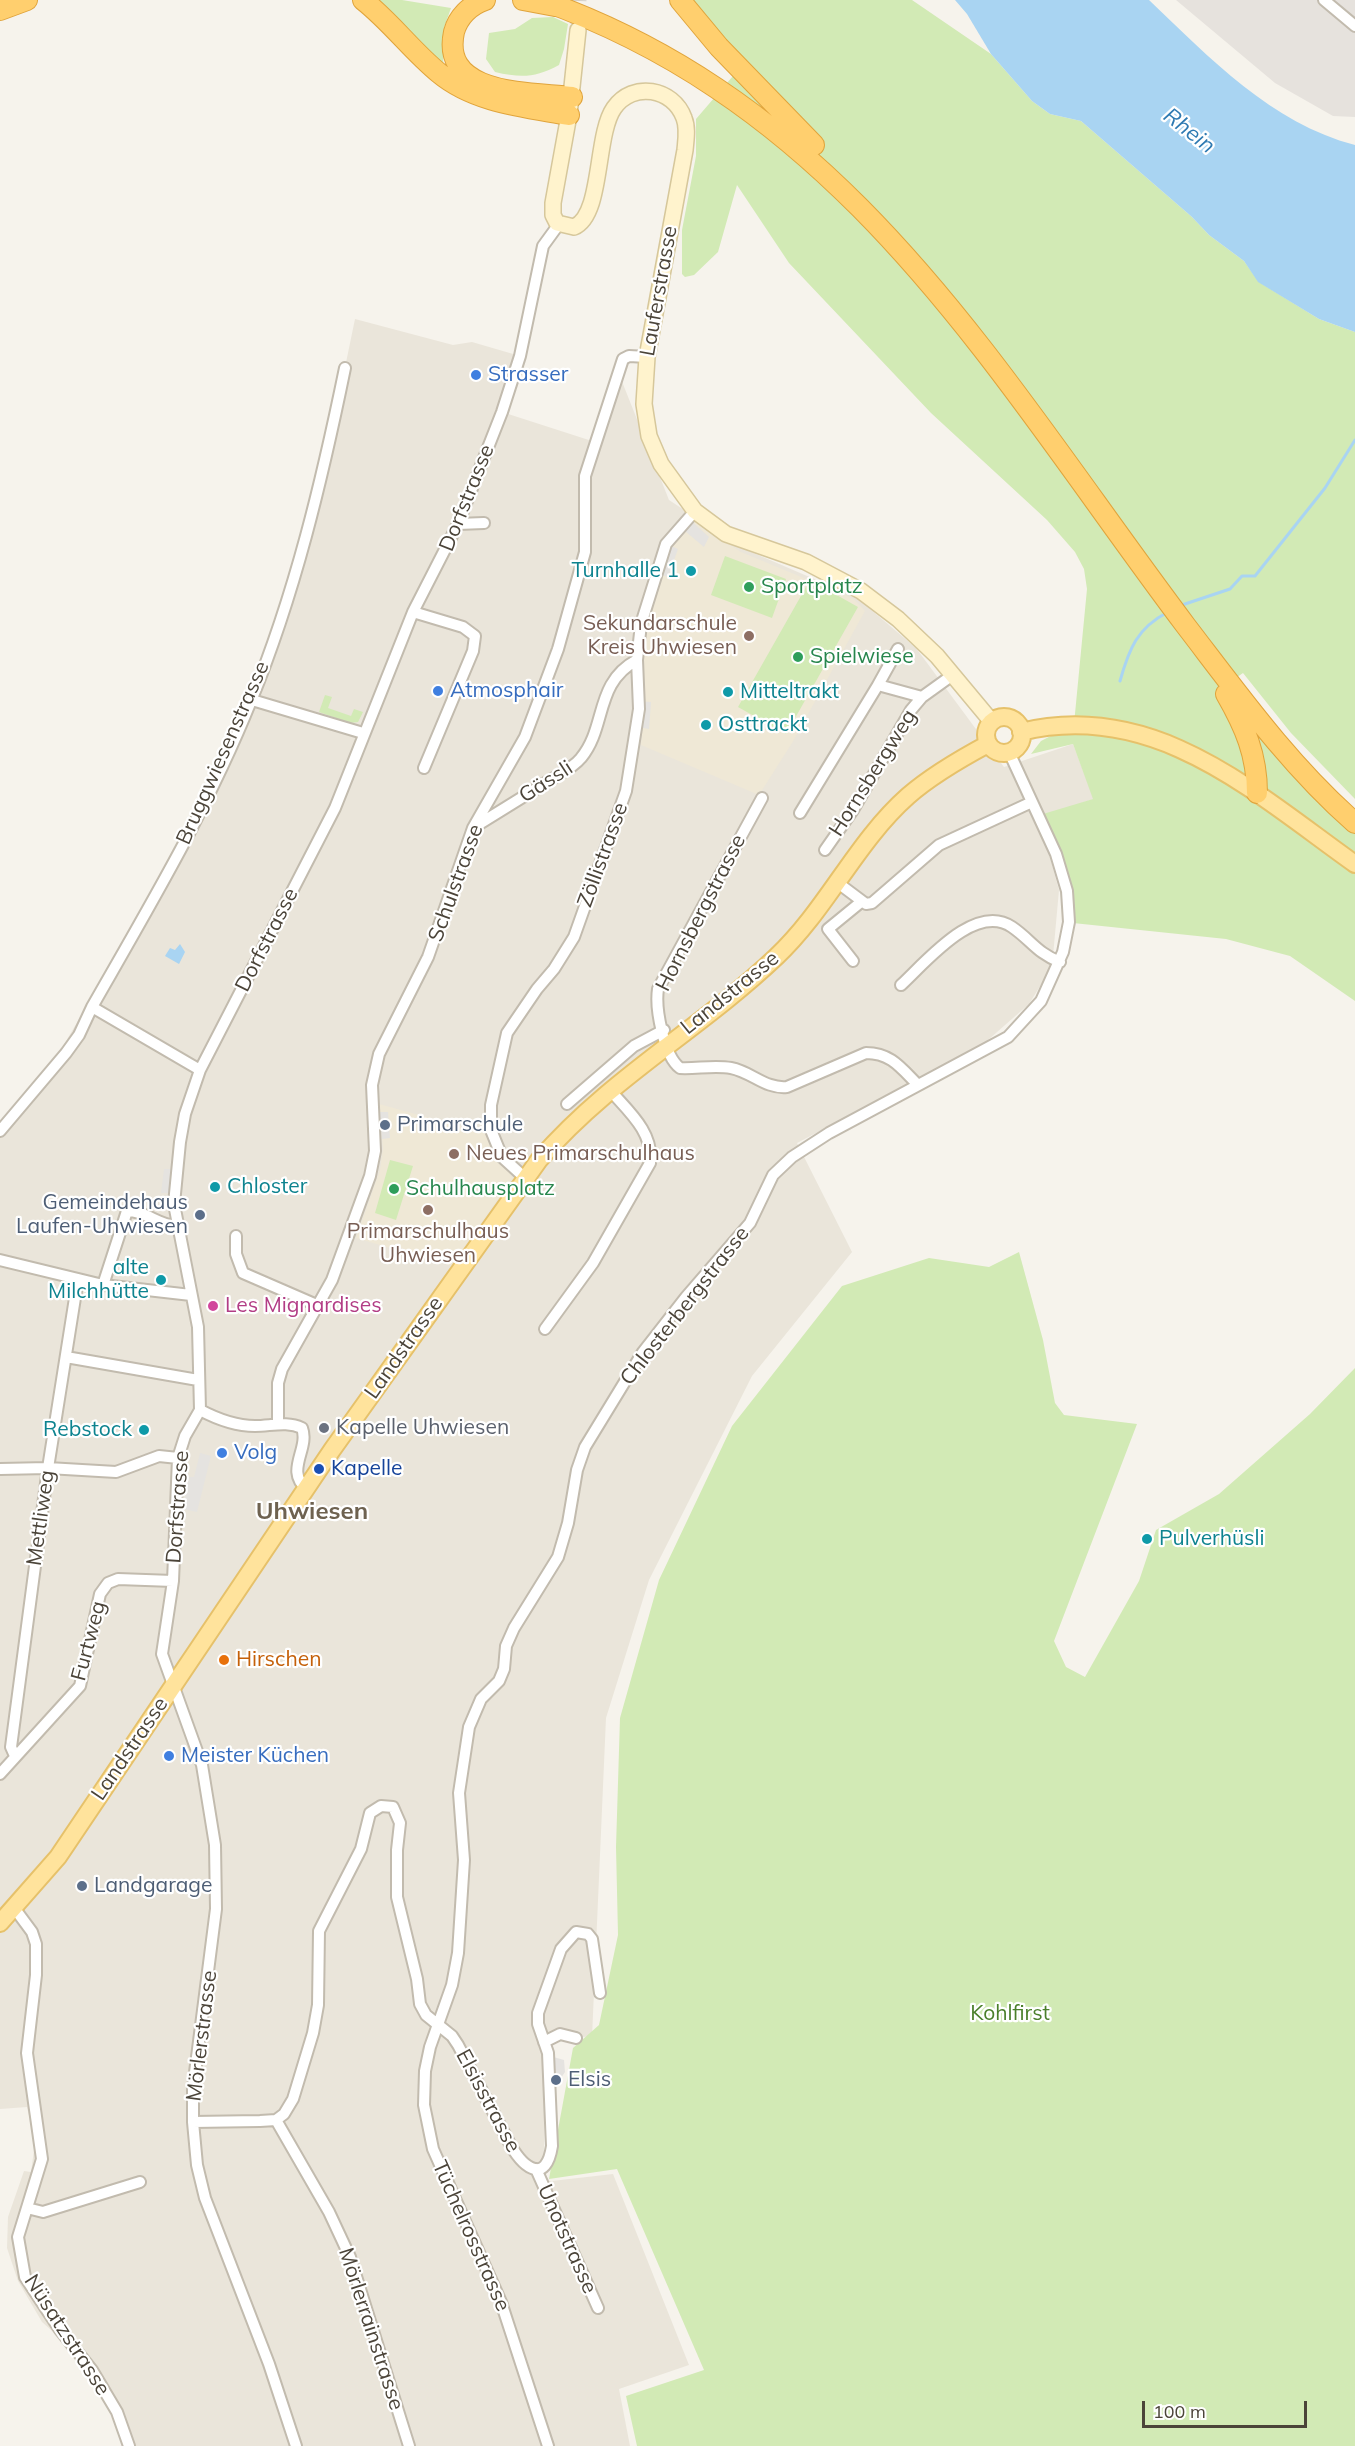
<!DOCTYPE html>
<html>
<head>
<meta charset="utf-8">
<style>
  body { margin:0 }
  #map { position:relative; width:1355px; height:2446px; overflow:hidden; background:#f6f3ec; font-family:Mulish,sans-serif }
  canvas { display:block }
  .scale { position:absolute; left:1142px; top:2401px; width:165px; height:27px; box-sizing:border-box; border:3px solid #4b4439; border-top:0; padding-left:8px; font-size:18px; line-height:21px; white-space:nowrap; color:#4b4439; -webkit-text-stroke:4px #fff; paint-order:stroke }
</style>
</head>
<body>
<div id="map">
<canvas width="1355" height="2446"></canvas>
<div class="scale">100 m</div>
</div>
<script>
const context = document.querySelector('canvas').getContext('2d');
context.lineJoin = 'round';
function paint(path, color) { context.fillStyle = color; context.fill(path, 'evenodd'); }
function trace(path, color, width, dash) { context.strokeStyle = color; context.lineWidth = width; context.lineCap = dash ? 'butt' : 'round'; context.setLineDash(dash || []); context.stroke(path); }
function write(font, color, halo, rows, align = 'center') {
  context.font = font + ' Mulish,sans-serif'; context.lineWidth = 4.5; context.setLineDash([]); context.textBaseline = 'middle'; context.strokeStyle = halo; context.fillStyle = color; for (const [text, x, y, turn = 0] of rows) {
    context.save(); context.translate(x, y); context.rotate((+turn || 0) * Math.PI / 180); context.textAlign = isNaN(turn) ? turn : align; if (halo) context.strokeText(text, 0, 0); context.fillText(text, 0, 0); context.restore();
  }
}
const residential = new Path2D(`
  M355 319 453 345 472 342 520 356 502 412 595 442 619 374 669 500 742 548 856 597 916 648 1004 767 1073 744 1094 799 1039 817 1059 890 1052 967 1029 1004 980 1047 797 1143 852 1252 752 1376 649 1580 606 1718 592 2037 547 2036 543 2182 613 2174 689 2365 619 2389 630 2446H131L94 2368 42 2322 18 2281 7 2248 8 2217 24 2171 31 2172 35 2143 27 2107 0 2109V1123L56 1058 203 809 286 604 336 411Z`);
const industrial = new Path2D(`
  M1176 0H1355V117L1333 116 1275 83Z`);
const education = new Path2D(`
  M693 520 741 552 854 599 865 611 792 743 759 795 641 745 644 709 639 660 671 543Z
  M379 1104 488 1134 492 1149 513 1178 451 1266 399 1247 397 1250 356 1238 380 1170 383 1149Z`);
const green = new Path2D(`
  M379 0H402L451 8 444 28 443 68Z
  M680 0H912L991 54 1032 101 1050 114 1081 121 1192 217 1209 235 1244 261 1259 282 1319 319 1355 332V799L1291 733 1243 673 1226 685 1355 829V1001L1290 956 1226 939 1073 923C1076 883 1060 850 1043 814L1093 799 1073 744 1031 754 1041 741 1074 724 1087 589 1084 569 1075 552 1047 520 931 413 789 263 737 185 718 252 694 275 685 277 682 274V230L696 156V119L739 69Z
  M553 17 568 24 564 49 559 65C535 78 521 78 495 72L486 59 489 33 515 29 532 18Z
  M725 556 786 579 772 618 711 595Z
  M810 580 858 607 786 734 738 707Z
  M325 695 332 697 328 708 351 716 354 709 363 712 358 722 350 723 319 712Z
  M390 1160 413 1166 396 1220 375 1213Z
  M1019 1252 1043 1340 1055 1403 1064 1415 1137 1424 1054 1641 1066 1667 1085 1677 1139 1581 1156 1530 1219 1494 1310 1414 1355 1368V2446H637L626 2396 704 2370 617 2169 549 2179 573 2048 599 2025 618 1935 616 1847 620 1718 659 1580 732 1426 842 1286 929 1258 989 1267Z`);
const parking = new Path2D(`
  M687 517 709 537 704 547 679 526Z
  M666 544 678 549 668 577 657 573Z
  M639 701 651 702 649 729 637 727Z
  M379 1112H388L390 1138 382 1139Z
  M164 1169H171L169 1193H161Z
  M200 1453 211 1456 197 1512 183 1509 189 1477H194Z
  M550 2056 564 2060 565 2072 554 2088Z`);
const water = new Path2D(`
  M955 0H1149C1210 58 1271 123 1355 145V332L1319 319 1258 282 1244 261 1209 235 1192 217 1081 121 1050 114 1032 101 991 54 967 14Z
  M180 944 185 952 179 964 165 956 170 948 175 950Z`);
const stream = new Path2D(`
  M1179 606 1230 589 1242 576H1255L1325 488 1355 440
  M1120 681C1129 649 1137 628 1168 612`);
const secondaryTunnel = new Path2D(`
  M578 24 579 0`);
const street = new Path2D(`
  M1324 0 1355 26
  M458 524 484 523
  M413 612 463 627 475 636 473 651 424 768
  M878 685 898 649
  M252 700 363 733
  M762 798 658 989C655 1009 664 1056 680 1068 696 1069 714 1065 731 1068 752 1072 765 1089 787 1087L866 1053C891 1053 901 1068 918 1085
  M800 813 878 685 922 697
  M476 826C499 812 523 797 547 782 558 775 573 768 581 758 607 727 594 683 637 660
  M825 850 853 810 911 710 922 697 954 674
  M838 883 866 904 872 903 939 845 1032 802
  M853 961 828 929 861 902
  M901 985C926 962 975 902 1012 927 1031 940 1037 953 1060 962
  M92 1007 200 1070
  M567 1104 634 1046 664 1030
  M0 1131 66 1053 79 1035 92 1007C149 907 208 808 251 701 295 594 322 480 345 368
  M524 1177 502 1157 491 1130V1105L507 1033 537 989 554 969 574 937 626 791 639 709 637 660 641 624 666 544 695 511
  M236 1236V1254L243 1273 319 1306
  M0 1260 103 1285 191 1295
  M103 1285 127 1211C145 1210 159 1226 177 1226
  M545 1329 593 1263 650 1163C654 1132 628 1111 609 1089
  M66 1357 198 1380
  M200 1410C217 1419 236 1426 255 1426 271 1426 287 1421 302 1428 310 1449 284 1471 307 1489
  M278 1424V1383L282 1369 332 1280 370 1176 375 1151 372 1085 379 1054 428 957 473 828 525 737 558 649 585 552V476L623 359 629 356 647 357
  M0 1469 48 1468 116 1472 159 1456 178 1458
  M15 1756 11 1747 48 1468 78 1279
  M0 1774 80 1686 100 1594 108 1583 118 1579 173 1581
  M15 1909 32 1932 36 1944V1975L27 2053 42 2159 18 2237 25 2277 60 2330 92 2370 117 2412 129 2446
  M544 2042 560 2034 576 2038
  M276 2120 329 2212 350 2257 409 2446
  M193 2122 260 2121 276 2120 284 2114 293 2099 313 2033 318 2005 319 1931 361 1849 370 1813 381 1806 393 1807 400 1823 397 1850V1897L417 1979 420 2004 426 2015 452 2036 458 2045 511 2146C524 2168 546 2185 552 2146L548 2053 538 2024V2013L561 1949 576 1932 588 1934 592 1939 600 1993
  M536 2169 598 2308
  M27 2208 43 2212 140 2182
  M296 2446 269 2364 205 2198 197 2165 193 2122V2088L216 1909 215 1845 202 1765 162 1654 173 1581 178 1458 185 1436 200 1410 198 1327 174 1204 180 1142 185 1114 200 1070 335 808 413 612 458 524 502 412 520 356 543 246 559 224
  M548 2446 501 2302 433 2149 424 2105 425 2071 430 2047 452 1985 458 1953 464 1860 459 1793 469 1727 481 1699 499 1681 504 1669 506 1646 514 1628 558 1557 568 1523 577 1470 585 1447 643 1352 686 1297 750 1223 773 1175 792 1157 829 1133 1008 1037 1041 1001 1063 952 1069 922 1067 891 1056 854 1009 752`);
const secondary = new Path2D(`
  M578 30 569 115 553 203V215L557 223 574 227C603 215 595 135 614 108 633 81 673 88 684 118 688 128 686 139 685 150L647 357 644 404 649 436 661 464 695 511 726 534 806 562 861 591 898 619 937 656 992 722`);
const primary = new Path2D(`
  M986 735a18 18 0 1 1 36 0a18 18 0 1 1-36 0Z
  M1021 732C1154 699 1255 793 1355 864
  M0 1923 58 1857 332 1450 539 1160C610 1078 699 1030 776 957 827 909 856 842 908 796 932 775 960 759 988 744`);
const highway = new Path2D(`
  M363 0C391 22 412 51 439 73 475 103 525 107 569 115
  M485 0C470 5 458 17 454 32 440 97 533 92 572 97
  M523 0 555 6
  M541 0C852 110 999 378 1186 626 1239 695 1289 765 1355 823
  M680 0 719 47 814 145
  M0 10 27 0
  M1226 694C1245 727 1257 755 1257 793`);
const markers = [
  [476,375,6,"#3f7fe0"],
  [691,571,6,"#0f9aa8"],
  [749,587,6,"#2e9e5b"],
  [749,636,6,"#8d6e63"],
  [798,657,6,"#2e9e5b"],
  [438,691,6,"#3f7fe0"],
  [728,692,6,"#0f9aa8"],
  [706,725,6,"#0f9aa8"],
  [385,1125,6,"#5c6f8a"],
  [454,1154,6,"#8d6e63"],
  [215,1187,6,"#0f9aa8"],
  [394,1189,6,"#2e9e5b"],
  [428,1210,6,"#8d6e63"],
  [200,1215,6,"#5c6f8a"],
  [161,1280,6,"#0f9aa8"],
  [213,1306,6,"#d1479c"],
  [324,1428,6,"#6b7280"],
  [144,1430,6,"#0f9aa8"],
  [222,1453,6,"#3f7fe0"],
  [319,1469,6,"#1a4fb4"],
  [1147,1539,6,"#0f9aa8"],
  [224,1660,6,"#e8710a"],
  [169,1756,6,"#3f7fe0"],
  [82,1886,6,"#5c6f8a"],
  [556,2080,6,"#5c6f8a"]
];
const streetNames = [
  ["Lauferstrasse",659,291,-80],
  ["Dorfstrasse",467,498,-68],
  ["Bruggwiesenstrasse",223,753,-66],
  ["Hornsbergweg",873,773,-58],
  ["Gässli",546,782,-33],
  ["Zöllistrasse",603,855,-70],
  ["Schulstrasse",456,883,-70],
  ["Hornsbergstrasse",701,913,-63],
  ["Dorfstrasse",267,940,-63],
  ["Landstrasse",730,993,-39],
  ["Chlosterbergstrasse",685,1306,-52],
  ["Landstrasse",404,1348,-55],
  ["Dorfstrasse",178,1507,-86],
  ["Mettliweg",41,1518,-82],
  ["Furtweg",89,1641,-75],
  ["Landstrasse",130,1749,-56],
  ["Mörlerstrasse",202,2036,-83],
  ["Elsisstrasse",488,2101,62],
  ["Tüchelrosstrasse",471,2236,66],
  ["Unotstrasse",567,2239,66],
  ["Mörlerrainstrasse",371,2329,72],
  ["Nüsatzstrasse",67,2335,57]
];
const shopNames = [
  ["Strasser",488,375],
  ["Atmosphair",450,691],
  ["Volg",234,1453],
  ["Meister Küchen",181,1756]
];
const cultureNames = [
  ["Turnhalle 1",679,571,"right"],
  ["Mitteltrakt",740,692],
  ["Osttrackt",718,725],
  ["Chloster",227,1187],
  ["alte",149,1268,"right"],
  ["Milchhütte",149,1292,"right"],
  ["Rebstock",132,1430,"right"],
  ["Pulverhüsli",1159,1539]
];
const leisureNames = [
  ["Sportplatz",761,587],
  ["Spielwiese",810,657],
  ["Schulhausplatz",406,1189]
];
const educationNames = [
  ["Sekundarschule",737,624],
  ["Kreis Uhwiesen",737,648],
  ["Neues Primarschulhaus",466,1154,"left"],
  ["Primarschulhaus",428,1232,"center"],
  ["Uhwiesen",428,1256,"center"]
];
const serviceNames = [
  ["Primarschule",397,1125],
  ["Gemeindehaus",188,1203,"right"],
  ["Laufen-Uhwiesen",188,1227,"right"],
  ["Landgarage",94,1886],
  ["Elsis",568,2080]
];
const hotelNames = [
  ["Les Mignardises",225,1306]
];
const worshipNames = [
  ["Kapelle Uhwiesen",336,1428]
];
const transitNames = [
  ["Kapelle",331,1469]
];
const foodNames = [
  ["Hirschen",236,1660]
];
const parkNames = [
  ["Kohlfirst",1010,2014]
];
const waterNames = [
  ["Rhein",1189,131,38]
];
const quarterNames = [
  ["Uhwiesen",312,1512]
];
paint(residential, '#eae5da');
paint(industrial, '#e6e2dd');
paint(education, '#efe8d6');
paint(green, '#d2eab5');
paint(parking, '#e5e3e0');
paint(water, '#a9d4f2');
trace(stream, '#a9d4f2', 3);
trace(secondaryTunnel, '#d4d0c8', 15, [15, 8]);
trace(street, '#c2bbae', 14);
trace(secondary, '#d6c79b', 18);
trace(primary, '#e6c16a', 20);
trace(highway, '#e0a43c', 22);
trace(street, '#fff', 10);
trace(secondary, '#fff3cd', 15);
trace(primary, '#ffe39c', 16);
trace(highway, '#ffcf6e', 20);
for (const [x, y, r, color] of markers) { const dot = new Path2D(); dot.arc(x, y, r, 0, 2 * Math.PI); context.fillStyle = color; context.fill(dot); trace(dot, '#fff', 2); }
write('21px', '#4b4439', '#fff', streetNames);
write('21px', '#366cbe', '#fff', shopNames, 'left');
write('21px', '#0d838f', '#fff', cultureNames, 'left');
write('21px', '#27864d', '#fff', leisureNames, 'left');
write('21px', '#785e54', '#fff', educationNames, 'right');
write('21px', '#4e5e75', '#fff', serviceNames, 'left');
write('21px', '#b23c85', '#fff', hotelNames, 'left');
write('21px', '#5b616d', '#fff', worshipNames, 'left');
write('21px', '#164399', '#fff', transitNames, 'left');
write('21px', '#c56008', '#fff', foodNames, 'left');
write('21px', '#4a7f2a', '#fff', parkNames);
write('italic 22px', '#2e7ab2', '#fff', waterNames);
write('bold 24px', '#6e6250', '#fff', quarterNames);
</script>
</body>
</html>
